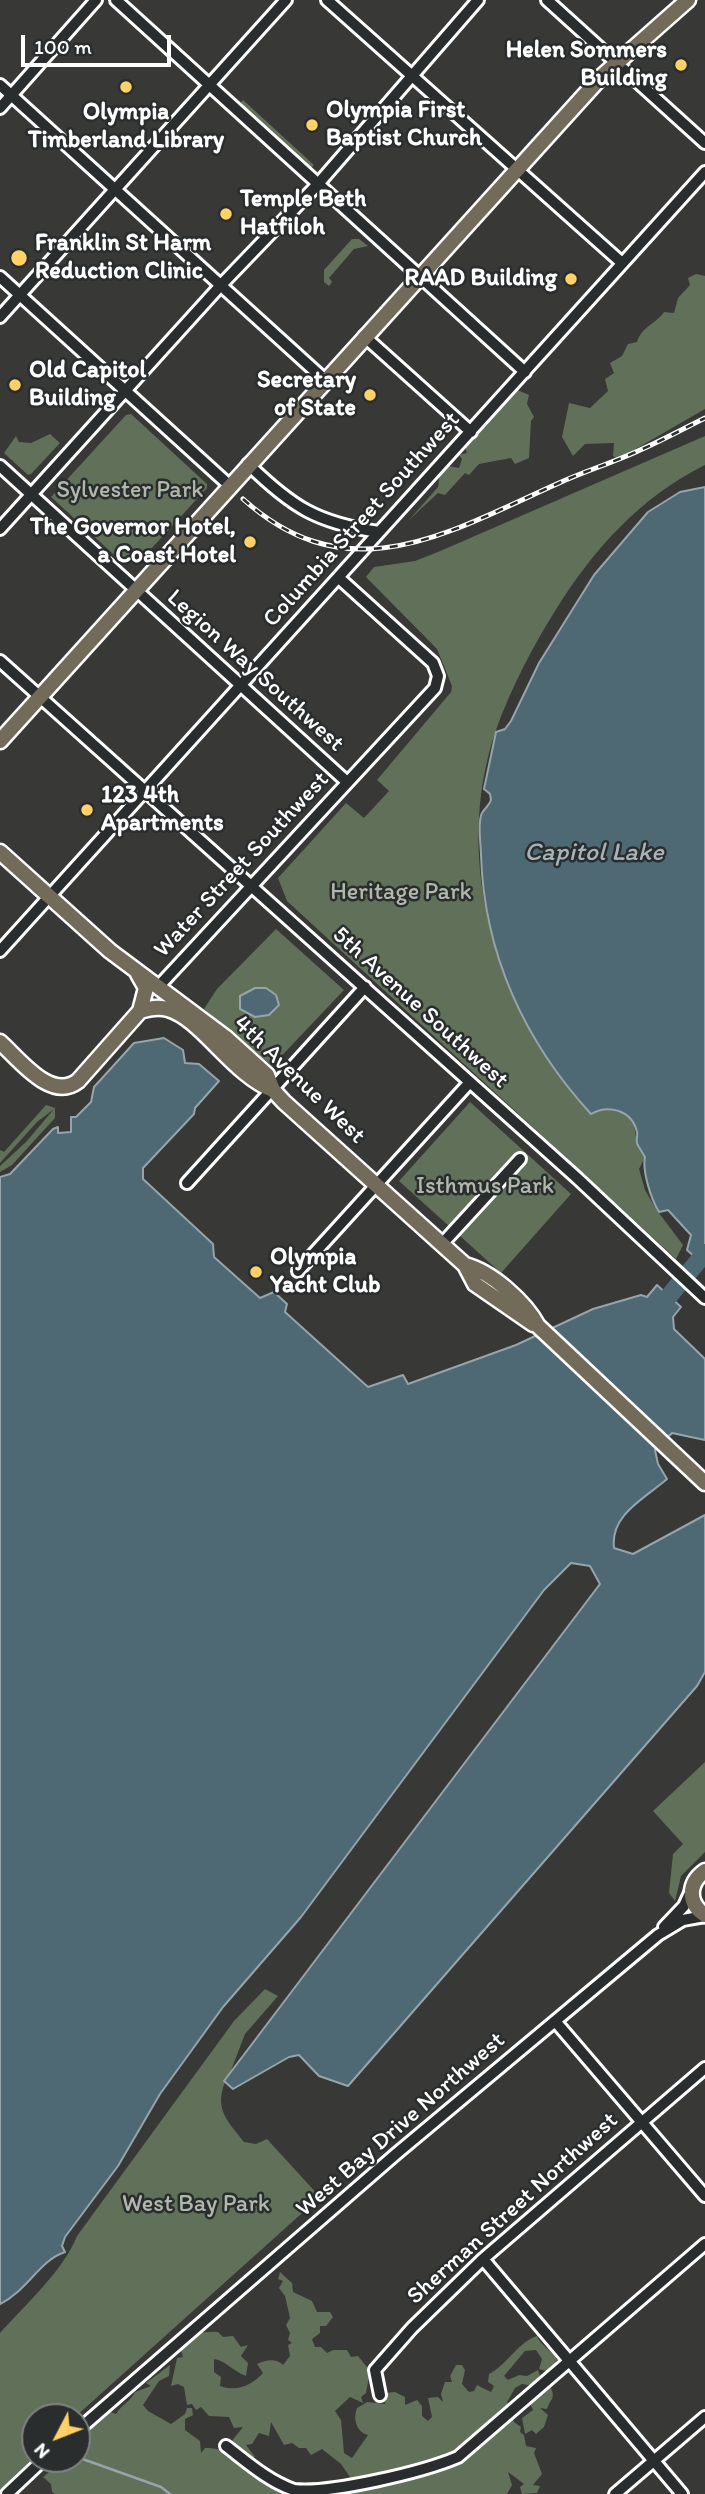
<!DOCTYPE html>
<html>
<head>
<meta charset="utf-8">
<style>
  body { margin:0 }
  #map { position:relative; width:705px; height:2494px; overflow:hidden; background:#383836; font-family:Itim,sans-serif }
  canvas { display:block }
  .north { position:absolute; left:21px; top:2403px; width:70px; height:70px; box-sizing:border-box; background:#2a2d2e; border:2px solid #7f8182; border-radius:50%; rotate:228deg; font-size:19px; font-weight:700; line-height:28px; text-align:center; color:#fff }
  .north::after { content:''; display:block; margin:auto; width:24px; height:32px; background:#ffd166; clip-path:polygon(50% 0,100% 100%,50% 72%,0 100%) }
  .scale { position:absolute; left:21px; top:35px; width:150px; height:32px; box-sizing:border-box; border:4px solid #fff; border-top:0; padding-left:9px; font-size:21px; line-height:24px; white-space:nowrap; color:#fff; -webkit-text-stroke:5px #2a2d2e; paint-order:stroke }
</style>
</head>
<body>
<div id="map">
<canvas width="705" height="2494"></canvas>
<div class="north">N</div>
<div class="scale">100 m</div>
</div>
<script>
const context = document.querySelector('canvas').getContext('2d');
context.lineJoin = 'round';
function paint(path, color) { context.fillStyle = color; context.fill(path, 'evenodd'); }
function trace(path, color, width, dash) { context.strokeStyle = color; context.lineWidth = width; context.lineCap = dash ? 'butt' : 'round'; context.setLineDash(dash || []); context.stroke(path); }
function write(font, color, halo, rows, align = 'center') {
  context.font = font + ' Itim,sans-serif'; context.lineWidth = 5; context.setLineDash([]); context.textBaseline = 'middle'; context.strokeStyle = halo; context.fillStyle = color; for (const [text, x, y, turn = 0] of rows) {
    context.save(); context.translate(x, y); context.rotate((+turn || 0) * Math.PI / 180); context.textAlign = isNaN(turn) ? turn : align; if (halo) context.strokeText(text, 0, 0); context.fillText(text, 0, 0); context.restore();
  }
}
const green = new Path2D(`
  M243 100 314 165 310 169 239 104Z
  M352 239H359L368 246 354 249 329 278 332 282 329 286 324 282V270Z
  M696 274 705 276V409L627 454 616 458 613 456 614 443 585 444 573 456 562 437 569 403 590 408 608 391 605 379 614 373 610 363 622 356 628 344 637 342C642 326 656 324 664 312L674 313 678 298 690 285 688 278Z
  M515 389 529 395 527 404 534 417 531 421 529 458 515 464 511 458 479 464 469 475 465 473 445 495 438 493 409 520 438 487 440 472 448 466 459 468 462 459 459 455 467 453 463 442 473 425 481 427C489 411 507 401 515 389Z
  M131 414 207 484V488L139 562 124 564 51 497 126 415Z
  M50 434 60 443 31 474 28 475 4 453 16 436 19 442 31 443Z
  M705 436V465C640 497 593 550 555 611 532 648 511 688 496 730 450 864 499 1013 591 1114L606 1109 626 1114 634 1124 637 1144 645 1157 639 1169 645 1190 656 1209 683 1245 676 1259 287 901 278 878 346 803 364 818 389 791 377 780 451 692 452 686 437 649 366 577 374 567 415 561 438 552Z
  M276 929 344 990 272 1066 204 1009 217 989Z
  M470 1102 571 1194 501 1273 399 1181Z
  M46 1105 55 1108V1118L12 1165 0 1172V1166L26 1142 54 1109 37 1122 0 1163V1150L4 1152Z
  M552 1533 624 1577 633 1554 661 1539 705 1672 697 1686 348 2086 319 2076 299 2055 289 2057 233 2089 225 2082C214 2110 228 2121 244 2142L256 2144 267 2139 320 2197 75 2417H35V2456L0 2490V2333C26 2304 63 2271 77 2236L234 2021 265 1989 278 1996 245 2034 230 2073 600 1583 590 1566 571 1562 544 1590 301 1917 223 2007 160 2094 118 2166 65 2237 62 2246 65 2252C40 2260 28 2290 0 2304Z
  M705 1762V1852L681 1876 675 1901 669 1893 673 1854 683 1844 653 1811Z
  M280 2272 292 2283 293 2292 312 2301 317 2312H330L333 2317 326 2326H320V2333L312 2339 315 2347H321L327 2353 333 2350H347L351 2357 358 2356 370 2371 366 2393 361 2397 363 2403 350 2397 335 2411 341 2420 344 2453 352 2458 368 2435C356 2432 353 2419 357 2408L367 2402 385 2404 386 2393 395 2392 405 2397V2405L417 2400 422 2406V2416L428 2421 432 2417 428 2398 438 2397 443 2402 441 2394 445 2382H452L450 2376 456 2365H462L465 2370 462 2384 469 2392 474 2391 477 2385 491 2392 494 2386 488 2382 489 2374C507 2365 518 2342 537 2336 540 2345 552 2350 557 2360L549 2372 539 2369 542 2359 536 2350 525 2351 504 2376 508 2380 519 2375 527 2376 538 2370C540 2381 557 2387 552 2399 550 2402 548 2405 547 2409L540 2408 548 2415 544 2427 536 2434 532 2430 525 2434 522 2418 533 2410 529 2401 533 2386 522 2384 515 2388 507 2402 514 2422 521 2427 520 2432 524 2435 526 2446 536 2448 534 2453 542 2474 533 2485 540 2486 537 2493 522 2494 520 2487 524 2484 508 2472 512 2485 507 2494H55L52 2492 51 2484 43 2477 65 2459H77V2434L104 2410 116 2414C121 2405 130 2402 135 2392L151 2386 146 2383 170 2365 169 2376 159 2381 143 2405 148 2411 171 2424 185 2414 187 2408H192L193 2415 185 2419V2430L200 2441 201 2453 205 2448C217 2448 227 2450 233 2461H242L281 2476 284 2484 294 2482 313 2488 350 2477 341 2464 322 2449 311 2455 306 2448H299L292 2443 284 2445 271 2422 269 2436 259 2433 252 2444 246 2445 255 2457 240 2459 231 2442 243 2427 234 2428 229 2417 209 2416 201 2407 196 2410 192 2404 187 2405 184 2387 178 2384 171 2386 177 2358 183 2357 180 2348C192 2334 200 2331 218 2332L223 2337 233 2336 241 2347 248 2345 241 2356 248 2363 246 2376C233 2371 226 2361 214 2359V2372L221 2377 220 2386C236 2392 251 2386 263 2373L257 2364C266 2360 276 2358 283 2365L290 2356 288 2345 292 2343 288 2340 290 2333 286 2325 290 2318 285 2296 279 2288 283 2281 278 2279Z`);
const water = new Path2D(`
  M705 487V1266L687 1250 691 1235 668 1210 659 1212C651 1199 642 1171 645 1157 643 1153 637 1145 637 1143 636 1139 638 1135 637 1132 632 1110 608 1104 591 1114 525 1042 484 954 481 855 481 845 477 822 482 813 485 808 489 806 491 800L490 794 484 789 496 732 505 729 511 721 539 663 594 575 648 512 680 492Z
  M255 988H266L276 995 279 1005 269 1015 255 1017 240 1009V996Z
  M164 1038 183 1050 185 1063 199 1064 219 1081 195 1108 194 1114 143 1168V1179L213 1244 214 1257 260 1298 274 1292 287 1304 285 1312 368 1387 403 1375 408 1384 516 1345 593 1309 641 1295 647 1297 657 1285 681 1307 673 1317 674 1329 705 1359V1440L672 1433 655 1450 658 1464 667 1479C644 1499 610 1515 614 1548L633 1554 705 1515V1672L697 1686 348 2086 319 2076 299 2055 289 2057 233 2089 224 2081 600 1584 590 1566 571 1563 544 1590 301 1917 223 2007 160 2094 118 2166 65 2237 62 2246 65 2252C40 2260 28 2290 0 2304V1177L10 1174 53 1129 58 1127V1133L71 1132V1117H76L91 1102 94 1087 134 1043Z`);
const stream = new Path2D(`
  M77 2457 161 2487 170 2494`);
const river = new Path2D(`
  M669 1296 705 1253`);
const minor = new Path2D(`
  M116 0 525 372
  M327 0 622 263
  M547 0 705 143
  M0 85 325 380
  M0 108 96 0
  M0 277 229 485
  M0 317 286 0
  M364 336 471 432
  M248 464C292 507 317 523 379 532
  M0 466 347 782
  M0 529 221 285 318 184 478 0
  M0 661 577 1178 705 1298
  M0 951 705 172
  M158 987 435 688 438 676 433 663 339 578
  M187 1183 365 987
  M442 1244 520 1159
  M298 1271 470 1082
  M664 1927 684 1906 691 1891
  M555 2021 705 2196
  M483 2259 682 2494
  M380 2395 375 2370 412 2328 483 2259 705 2068
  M77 2431 396 2154 658 1935 683 1920 705 1916
  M226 2446C247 2462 268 2481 294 2490 330 2494 423 2472 458 2457L705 2244
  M7 2494 44 2459
  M615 2494 705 2417`);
const major = new Path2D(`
  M0 741 601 77 688 0
  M0 852 110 951 225 1037 267 1075 273 1090 284 1102 465 1265C492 1272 525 1302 538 1326L705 1483
  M138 974 146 988 140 1011
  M0 1042C19 1059 51 1102 78 1081L140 1011C149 1008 158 1006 168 1009 201 1018 233 1075 273 1090
  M465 1265 475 1284 533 1324
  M705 1871C688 1883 687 1903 705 1915`);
const rail = new Path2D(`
  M243 499C350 595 449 532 559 483 585 471 612 463 638 451 661 441 683 429 705 418`);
const markers = [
  [681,65,7,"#ffd166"],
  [126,87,7,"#ffd166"],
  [312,125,7,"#ffd166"],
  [226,214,7,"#ffd166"],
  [19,258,9,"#ffd166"],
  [571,279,7,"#ffd166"],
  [15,385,7,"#ffd166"],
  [370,395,7,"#ffd166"],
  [250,542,7,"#ffd166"],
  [87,810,7,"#ffd166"],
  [256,1272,7,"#ffd166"]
];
const poiNames = [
  ["Helen Sommers",667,51,"right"],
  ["Building",667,79,"right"],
  ["Olympia First",326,111],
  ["Baptist Church",326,139],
  ["Olympia",126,113,"center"],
  ["Timberland Library",126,141,"center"],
  ["Temple Beth",240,200],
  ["Hatfiloh",240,228],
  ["Franklin St Harm",35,244],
  ["Reduction Clinic",35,272],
  ["RAAD Building",557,279,"right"],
  ["Old Capitol",29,371],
  ["Building",29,399],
  ["Secretary",356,381,"right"],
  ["of State",356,409,"right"],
  ["The Governor Hotel,",236,528,"right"],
  ["a Coast Hotel",236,556,"right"],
  ["123 4th",101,796],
  ["Apartments",101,824],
  ["Olympia",270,1258],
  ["Yacht Club",270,1286]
];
const parkNames = [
  ["Sylvester Park",130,491],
  ["Heritage Park",401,893],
  ["Isthmus Park",485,1187],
  ["West Bay Park",196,2205]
];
const streetNames = [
  ["Columbia Street Southwest",362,520,-48],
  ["Legion Way Southwest",255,671,42],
  ["Water Street Southwest",242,865,-47],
  ["5th Avenue Southwest",420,1008,42],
  ["4th Avenue West",299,1080,44],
  ["West Bay Drive Northwest",401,2125,-41],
  ["Sherman Street Northwest",513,2209,-42]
];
const waterNames = [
  ["Capitol Lake",594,853]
];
paint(green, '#617058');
paint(water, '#4e6973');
trace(water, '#95a5ab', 2);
trace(stream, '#95a5ab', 2.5);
trace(river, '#4e6973', 18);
trace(minor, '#fff', 16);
trace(major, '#fff', 19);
trace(minor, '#2a2d2e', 10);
trace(major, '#736b5a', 14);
trace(rail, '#fff', 5);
trace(rail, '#2a2d2e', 2.5, [8]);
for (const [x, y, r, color] of markers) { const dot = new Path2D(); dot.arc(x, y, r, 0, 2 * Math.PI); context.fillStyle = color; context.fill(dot); trace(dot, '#2a2d2e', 2.5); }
write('bold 24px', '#fff', '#2a2d2e', poiNames, 'left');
write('24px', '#b0b8ac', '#2a2d2e', parkNames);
write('24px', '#fff', '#2a2d2e', streetNames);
write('italic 26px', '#a6b4b9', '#2a2d2e', waterNames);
</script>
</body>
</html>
